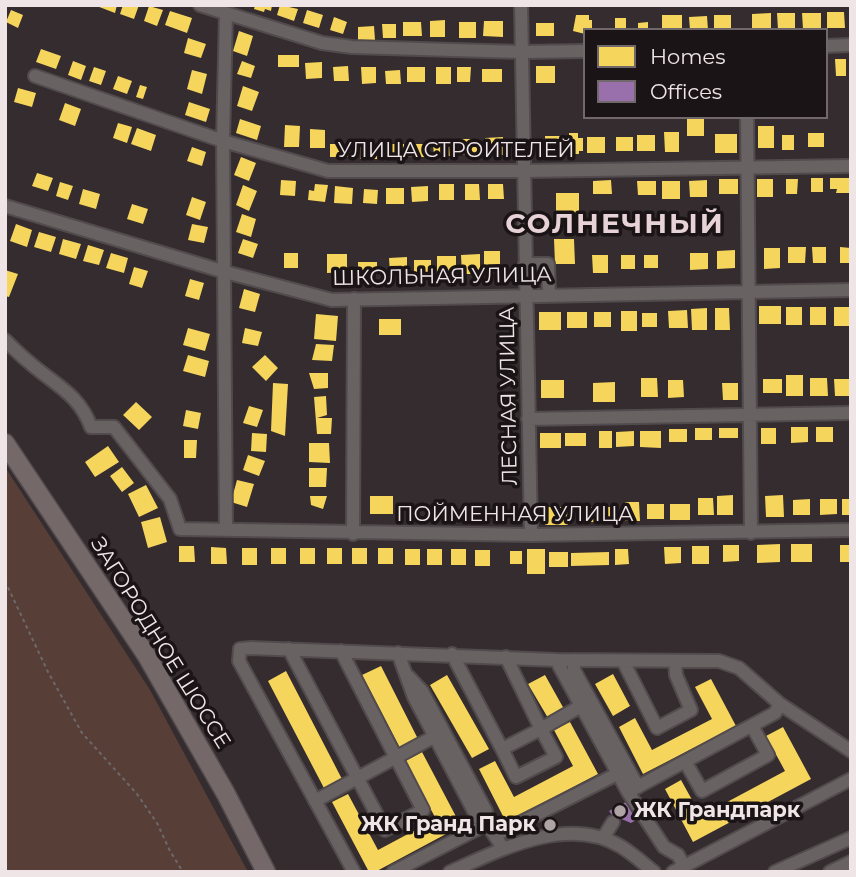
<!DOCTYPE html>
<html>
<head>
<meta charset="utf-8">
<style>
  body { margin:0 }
  #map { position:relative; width:856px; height:877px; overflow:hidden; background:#342c2e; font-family:Montserrat,sans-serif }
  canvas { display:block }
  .frame { position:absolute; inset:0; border:7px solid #efe5e7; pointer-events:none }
  .legend { position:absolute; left:583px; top:28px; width:245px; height:91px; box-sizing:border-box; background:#1b1416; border:2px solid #70686a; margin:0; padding:9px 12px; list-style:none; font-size:21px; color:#efe5e7 }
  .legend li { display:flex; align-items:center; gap:14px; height:35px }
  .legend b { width:35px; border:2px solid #70686a }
</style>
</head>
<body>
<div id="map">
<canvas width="856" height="877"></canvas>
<div class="frame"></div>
<ul class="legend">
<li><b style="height:19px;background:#f6d55c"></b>Homes</li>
<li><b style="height:19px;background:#9970ab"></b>Offices</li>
</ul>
</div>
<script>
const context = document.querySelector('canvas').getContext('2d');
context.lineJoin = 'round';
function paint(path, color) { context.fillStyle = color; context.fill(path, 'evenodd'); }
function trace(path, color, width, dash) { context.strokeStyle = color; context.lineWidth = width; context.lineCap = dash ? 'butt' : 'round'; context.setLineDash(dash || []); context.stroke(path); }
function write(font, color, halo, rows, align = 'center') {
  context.font = font + ' Montserrat,sans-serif'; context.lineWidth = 7; context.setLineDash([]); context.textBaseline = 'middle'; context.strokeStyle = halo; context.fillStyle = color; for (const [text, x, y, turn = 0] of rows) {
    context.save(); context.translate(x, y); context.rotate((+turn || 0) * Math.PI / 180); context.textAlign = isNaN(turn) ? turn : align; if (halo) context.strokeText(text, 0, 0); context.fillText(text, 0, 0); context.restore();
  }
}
const green = new Path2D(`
  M5 467 150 690 248 872H5Z`);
const homes = new Path2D(`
  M94 5H117L115 13Z
  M123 5H139L134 19 120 14Z
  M255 5H272L271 11 265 9 264 12 254 9Z
  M280 5 298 9 294 21 277 15Z
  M149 6 163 10 157 26 144 21Z
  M11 10 23 15 18 28 6 22Z
  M307 10 323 15 319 28 303 23Z
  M170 11 192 18 187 33 165 25Z
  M827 12H844L845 28H827Z
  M771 13V30H752V14Z
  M777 13H795V30H778Z
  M802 13H821V28L803 29Z
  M576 15H589V20H592V30H585V34L573 31Z
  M662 15H682V30H662Z
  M714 15H731V30H714Z
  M707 16 708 30H690L689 17Z
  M334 17 347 22 343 34 330 30Z
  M615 18H626V30H615Z
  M445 20V37H430V21Z
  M484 21H503V37L483 36Z
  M403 22H421L422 36H403Z
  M459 22H476V38H459Z
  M648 22V30H638V23Z
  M536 23H554V36H536Z
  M382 24H396V38H383Z
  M374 26 375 40H358V27Z
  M239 31 253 36 247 56 233 51Z
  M188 38 206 44 201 58 184 53Z
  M41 49 61 56 56 69 36 62Z
  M278 55H299V67H278Z
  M835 59H846V76H836Z
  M73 61 86 66 81 80 68 75Z
  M242 61 255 66 251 78 237 74Z
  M322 62V78L306 79 305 63Z
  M348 66 349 81H334L333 67Z
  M536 66H555V83H536Z
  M94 67 106 71 101 85 89 81Z
  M361 67H376V83L362 84Z
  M407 67H425V82H407Z
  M436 67H451V84H436Z
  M457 67H471L470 82H457Z
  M482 69H502V82H482Z
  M192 70 207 74 202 94 187 89Z
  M400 70 401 84H386L385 71Z
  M118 76 132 81 127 94 113 89Z
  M140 85 147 87 143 99 136 97Z
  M243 86 259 92 252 111 237 106Z
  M18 88 36 93 32 107 14 102Z
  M189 102 210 109 206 122 185 115Z
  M65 103 81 109 75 126 59 120Z
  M687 117H704V136H687Z
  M240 119 261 126 257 140 236 133Z
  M118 123 132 127 127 143 113 138Z
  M285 125 300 126 299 147H284Z
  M758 126H774V148H758Z
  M137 128 156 135 151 151 131 144Z
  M310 129 325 130V148H310Z
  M664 132H679V152H665Z
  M569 133H578V138H583V151H579V154H563V137H569Z
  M808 133H824V147H808Z
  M715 134H737V153H715Z
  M637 135H655V151H637Z
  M782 135H794V150H782Z
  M545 136H560V154H545Z
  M503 137V155H486L485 138Z
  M587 137H605V153H587Z
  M616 137H633V151H616Z
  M461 139H478V154L462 155Z
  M433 143H449L450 156H434Z
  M330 144H350V157H330Z
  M385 144H404V157H385Z
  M408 144H427V157H408Z
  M192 147 206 152 202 166 187 161Z
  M360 147H377V159H360Z
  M241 157 256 163 249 181 234 175Z
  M37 173 53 178 48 191 32 186Z
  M811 178H823V192H811Z
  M830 178H851V193H836L837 189H830Z
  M719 179H738V194H719Z
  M757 179H773V197H757Z
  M786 179H798L797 194H786Z
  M281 180 296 181 295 196 280 195Z
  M611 180 612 194H593V181Z
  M707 180V197H690L689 181Z
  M637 181H656V195H638Z
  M662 181H680V199H662Z
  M60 182 73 186 68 200 56 196Z
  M315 184 328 185 325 202 308 200 309 190 314 191Z
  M439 184H454V200H439Z
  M465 184H479L480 200H465Z
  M488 184H503L504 199H488Z
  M243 185 257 191 249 211 236 205Z
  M335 186 353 188 352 204 334 203Z
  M428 186V201L412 202 411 187Z
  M386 188H404V204H386Z
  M83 189 100 194 96 209 79 204Z
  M364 189 378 190 377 204 363 203Z
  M556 193H579V219H556Z
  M192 197 206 202 200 220 186 215Z
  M132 204 148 209 143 224 127 219Z
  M242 214 256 219 251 237 236 232Z
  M16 224 32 230 27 247 10 241Z
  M192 224 208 227 204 243 188 240Z
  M39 232 56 237 51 252 34 247Z
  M63 239 81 244 76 259 59 254Z
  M243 239 258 244 253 258 238 253Z
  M554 239H574L575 264H555Z
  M88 245 104 250 99 265 83 261Z
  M788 247H806L805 263H788Z
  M812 247H826V263H813Z
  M840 247 851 248V263H840Z
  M764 248H780V268L764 269Z
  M735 250V268L717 269V251Z
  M484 251H500V273L484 274Z
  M111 253 128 258 124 273 106 268Z
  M284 253H298V268H284Z
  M690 253H708V269L690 270Z
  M327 254H347V272L327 273Z
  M480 254V274H462L461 255Z
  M592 255H608V273H593Z
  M621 255H635V269H621Z
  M644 255H658V268H644Z
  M437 256H456V273H437Z
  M407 257V273H390L389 258Z
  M414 260H431V275H414Z
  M358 262H377V275H358Z
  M134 267 148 271 142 288 129 284Z
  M5 270 18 274 9 297 5 296Z
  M190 279 204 283 199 300 185 296Z
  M244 289 260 294 255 312 239 308Z
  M759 306H781V324H759Z
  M786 307H802V325H786Z
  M810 307H826V325H810Z
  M834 307H851V326H834Z
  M707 308V330H692L691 309Z
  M715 308H729L730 330H715Z
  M687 310 688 328H669L668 311Z
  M621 311H637V331H621Z
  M539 312H561V330H539Z
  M567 312H587V328H567Z
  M594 312H611V327H594Z
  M642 313H657V327H642Z
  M316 314 338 316 336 341 314 339Z
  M379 319H401V335H379Z
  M188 328 210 334 205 351 183 345Z
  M245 328 262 332 258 346 242 343Z
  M316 344 334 345 332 361 312 360Z
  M188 355 209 361 205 377 183 371Z
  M265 355 278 368 266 381 252 367Z
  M309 373H328V388L314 389Z
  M786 375H803V396H786Z
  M641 378H657L658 397H641Z
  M810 378H827L828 396H810Z
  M763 379H782V393H763Z
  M834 379H850L851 396H835Z
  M541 380H564V398H541Z
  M668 380H683L684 397 668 398Z
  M615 382V402H593V383Z
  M273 383 288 384 285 436 271 431Z
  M722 383H738V400H723Z
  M326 396 327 415 317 418H332L331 434H317L314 397Z
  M136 402 152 417 139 430 123 415Z
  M249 406 263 410 257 427 243 423Z
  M186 410 201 413 198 429 183 426Z
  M791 427H808V442L791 443Z
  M816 427H833V442H816Z
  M695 428H712V440H695Z
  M719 428H738V438H719Z
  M761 428H776V444H761Z
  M669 429H687V442H669Z
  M599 431H612V448H599Z
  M634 431V446L616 447V432Z
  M640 431H661V448L640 447Z
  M252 433 267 434 266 452 251 451Z
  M540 433H561V448H540Z
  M565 433H586V446H565Z
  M184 440H197L196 458H184Z
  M309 443H329L330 463 309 462Z
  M108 446 119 462 95 477 85 462Z
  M248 455 265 461 259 476 243 470Z
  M122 467 134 483 122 492 110 476Z
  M309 468H327L326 487H309Z
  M237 480 254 484 247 507 231 502Z
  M146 485 158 508 139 517 128 494Z
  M733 495V515H717V496Z
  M783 495 784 517H766L765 496Z
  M310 496H327L323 509 311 505Z
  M370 496H393V514H370Z
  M698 498H713L714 515H698Z
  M810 499V515H793V500Z
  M820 499H837V514L820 515Z
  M842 499H851V515H842Z
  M625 502H639L640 521H625Z
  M647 504H664V519H647Z
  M670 504H690V520H670Z
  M545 507H568V525H545Z
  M588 507H610V522H588Z
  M160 517 167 542 148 548 141 522Z
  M780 544V562L757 563V545Z
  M791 544H812V562H791Z
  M723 545H739V561L723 562Z
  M840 545H851V562H840Z
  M179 546H194L195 562H179Z
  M692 546H709V564H692Z
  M211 547 226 548 227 564H211Z
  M664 547H681V563L665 564Z
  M242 548H257V565H242Z
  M271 548H286V564H271Z
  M300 548H315V564H300Z
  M327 548H342V564H327Z
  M352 548H367V564H352Z
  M378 548H393V564H378Z
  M405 549H420V565H405Z
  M427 549H442V565H427Z
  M451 549H466V565H451Z
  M527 549H545V574H527Z
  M615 549H628L629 564 615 565Z
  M475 550H490V566H475Z
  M510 551H522V564H510Z
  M549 552H568V567H549Z
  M609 552V565L571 566V553Z
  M381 666 419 741 401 750 362 675Z
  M286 671 343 781 325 790 268 681Z
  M613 674 630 706 613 716 595 684Z
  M447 675 489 749 472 758 430 685Z
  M545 675 564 709 548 718 528 684Z
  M711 679 736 726 643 774 619 727 635 718 652 750 712 719 695 687Z
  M570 722 598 774 506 822 479 769 495 761 514 797 573 766 554 730Z
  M783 727 811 779 693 842 665 789 681 780 701 816 785 771 766 736Z
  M422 752 461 826 375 872H369L332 802 348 794 378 850 436 819 405 761Z`);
const offices = new Path2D(`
  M626 802 636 820 631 823 612 815 609 811Z`);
const path = new Path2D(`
  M5 581 48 672 82 733 137 794 157 823 170 851 183 872`);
const minor = new Path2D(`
  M200 5 322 43 352 47 522 52 585 51
  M521 5 531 535
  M826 46 851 45
  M35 76 223 141 328 171H524L851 166
  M747 117 751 533
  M5 206 225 272 332 300 851 290
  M525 264H548L549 295
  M5 340C13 348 21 356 30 363 55 385 79 394 91 427H114L170 499 180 529 531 535 851 530
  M528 419 851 413
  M226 530 223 141 226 13
  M353 534 354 299
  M289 649 385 830 423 810 341 651
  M398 653 414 697 477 817 487 824 503 848
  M452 654 502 749 541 729 506 657
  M556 660 628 792 664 847 678 855 684 866
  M574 660V670L638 787
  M623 661 657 728 691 710 676 675 675 661
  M502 749 516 777 556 757 541 729 581 706
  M686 763 702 791 768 755 752 726
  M628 792 775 713 780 704
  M315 801 441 733
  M496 835 627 769
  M603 838 613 822
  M354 872 239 661 240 649 251 648 556 660 719 661 739 668 780 704 851 751
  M393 872 487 824 486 811 422 691 408 676
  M450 872C500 850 566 815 620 846 632 853 643 863 654 872
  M673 872 851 779
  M775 872 851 838
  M830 872 851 862`);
const highway = new Path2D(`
  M5 443 147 656 226 794 266 872`);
const markers = [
  [620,811,7,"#aea4a6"],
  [550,825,7,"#aea4a6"]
];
const streetNames = [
  ["УЛИЦА СТРОИТЕЛЕЙ",456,151],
  ["ШКОЛЬНАЯ УЛИЦА",442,277,-1],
  ["ЛЕСНАЯ УЛИЦА",509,396,-91],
  ["ПОЙМЕННАЯ УЛИЦА",515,515],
  ["ЗАГОРОДНОЕ ШОССЕ",160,643,58]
];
const poiNames = [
  ["ЖК Грандпарк",634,811],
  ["ЖК Гранд Парк",536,825,"right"]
];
const districtNames = [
  ["СОЛНЕЧНЫЙ",615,225]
];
paint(green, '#573f37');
paint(homes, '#f6d55c');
paint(offices, '#9970ab');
trace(minor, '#524b4d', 16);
trace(highway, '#524b4d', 21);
trace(path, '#6f686a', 2, [3.5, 3.5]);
trace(minor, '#686263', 12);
trace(highway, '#756868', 18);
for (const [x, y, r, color] of markers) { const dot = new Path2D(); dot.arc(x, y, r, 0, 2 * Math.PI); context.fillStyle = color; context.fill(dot); trace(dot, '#1b1416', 2.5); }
write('21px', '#efe5e7', '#1b1416', streetNames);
write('bold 21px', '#efe5e7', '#1b1416', poiNames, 'left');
context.letterSpacing = '2px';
write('bold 28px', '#e6d2d7', '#1b1416', districtNames);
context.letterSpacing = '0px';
</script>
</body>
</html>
